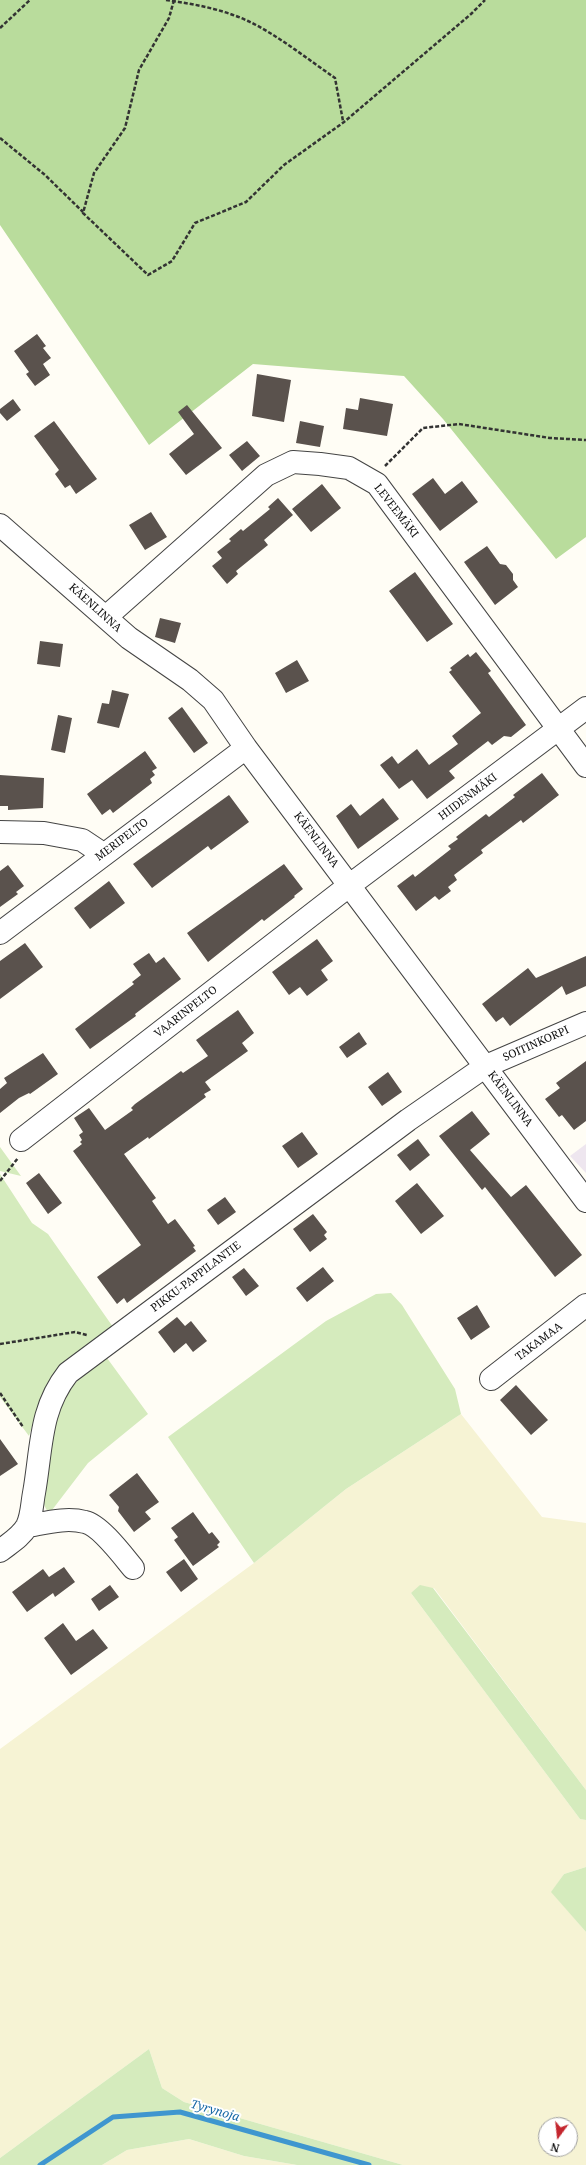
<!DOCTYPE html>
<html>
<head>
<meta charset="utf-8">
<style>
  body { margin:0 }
  #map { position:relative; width:586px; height:2165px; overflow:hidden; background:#fffdf5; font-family:"Noto Serif",serif }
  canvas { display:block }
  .north { position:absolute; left:538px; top:2117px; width:40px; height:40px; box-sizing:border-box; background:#fff; border:1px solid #a0a0a0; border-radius:50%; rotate:195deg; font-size:11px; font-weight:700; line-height:16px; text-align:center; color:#111 }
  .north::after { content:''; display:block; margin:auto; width:14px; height:18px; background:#c4262e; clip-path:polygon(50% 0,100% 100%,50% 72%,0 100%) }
</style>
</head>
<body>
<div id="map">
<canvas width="586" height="2165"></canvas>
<div class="north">N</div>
</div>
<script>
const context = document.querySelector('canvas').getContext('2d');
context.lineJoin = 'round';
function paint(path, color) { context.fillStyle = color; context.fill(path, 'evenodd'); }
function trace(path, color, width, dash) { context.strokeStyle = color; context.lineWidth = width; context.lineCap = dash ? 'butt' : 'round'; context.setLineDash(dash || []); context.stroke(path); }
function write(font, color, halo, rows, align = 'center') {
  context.font = font + ' "Noto Serif",serif'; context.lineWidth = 4; context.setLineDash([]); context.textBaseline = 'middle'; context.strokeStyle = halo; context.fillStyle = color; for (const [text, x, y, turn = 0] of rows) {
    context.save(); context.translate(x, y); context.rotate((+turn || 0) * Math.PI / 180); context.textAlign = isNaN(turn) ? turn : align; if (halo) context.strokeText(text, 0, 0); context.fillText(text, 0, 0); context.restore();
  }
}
const industrial = new Path2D(`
  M586 1144V1173L570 1156Z`);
const farmland = new Path2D(`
  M461 1414 542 1517 586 1523V1790L434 1588 411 1593 580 1819 586 1820V1867L564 1874 552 1892 586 1932V2165H403L184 2102 162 2088 149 2049 0 2158V1749L254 1563 346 1489ZM546 2125H570V2149H546Z
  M189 2139 244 2156 297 2165H102L127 2150Z`);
const green = new Path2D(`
  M0 1147 21 1176 0 1171Z
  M0 1174 32 1223 48 1234 113 1327 54 1377 42 1394 29 1436 0 1397Z
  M391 1293 402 1305 455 1389 461 1414 346 1489 254 1563 168 1437 326 1321 376 1294Z
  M107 1358 148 1414 88 1463 49 1514C48 1511 44 1507 44 1503 39 1484 54 1411 65 1395 77 1379 91 1369 107 1358Z
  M420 1585 433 1588 586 1790V1820L580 1819 411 1593Z
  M586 1867V1932L551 1892 564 1874Z
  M149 2049 162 2088 184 2102 403 2165H297L244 2156 189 2139 127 2150 102 2165H0V2158Z`);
const forest = new Path2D(`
  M0 0H586V537L556 559 443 419 404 376 253 364 149 445 0 225Z`);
const stream = new Path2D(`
  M40 2165 113 2117 180 2112 369 2165`);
const building = new Path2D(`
  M37 334 46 346 43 348 51 358 43 364 50 375 35 386 26 374 29 372 14 351Z
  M257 374 291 380 284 422 252 416Z
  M360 398 393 404 387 436 343 429 346 408 358 410Z
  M13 399 21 410 7 421 0 413V409Z
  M187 405 222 448 186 475 169 454 194 434 178 412Z
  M54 421 97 479 76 494 70 485 65 488 55 474 59 470 34 436Z
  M300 421 324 426 320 447 296 443Z
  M247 441 260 456 242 471 229 455Z
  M433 478 445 494 462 481 478 502 440 531 412 494Z
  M322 484 341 508 311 532 292 509Z
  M278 498 293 515 264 540 268 545 236 571 238 574 227 584 212 566 222 558 217 552 231 541 229 539 241 529 243 531 270 509 268 507Z
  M151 512 167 537 145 550 129 525Z
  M487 546 500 564 506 565 513 574V580L518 587 495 605 464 562Z
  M415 572 453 624 427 642 389 591Z
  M160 618 181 623 175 643 155 637Z
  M40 641 63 644 60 667 37 664Z
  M476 652 491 671 488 673 526 725 511 737 504 736 492 745 488 741 449 771 455 778 427 799 412 780 399 789 380 765 392 756 398 764 417 749 429 765 458 744 452 736 481 713 449 672 452 670 450 668 468 654 470 657Z
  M297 660 309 681 286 693 275 673Z
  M112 690 129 694 119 728 97 723 102 703 109 704Z
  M182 707 208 743 194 753 168 718Z
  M58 715 72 718 65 753 51 750Z
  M145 751 157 768 152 771 155 775 150 779 152 783 113 813 110 809 102 815 87 794Z
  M542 773 559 795 523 823 521 820 481 850 483 853 454 875 457 880 448 887 451 891 439 900 435 896 416 911 397 886 413 874 415 877 451 849 448 846 458 839 456 837 486 814 489 817 515 797 513 795Z
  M0 775 44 778 43 808 8 810V806H0Z
  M229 795 249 822 211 850 208 846 152 888 133 864Z
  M383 798 399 819 358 849 336 816 351 804 360 816Z
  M284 864 303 889 294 896 295 897 264 921 262 919 208 962 187 933Z
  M8 865 24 886 16 892 18 894 0 907V871Z
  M109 881 125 903 90 929 74 908Z
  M317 939 333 961 321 970 328 980 307 996 300 987 289 995 272 972Z
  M25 943 43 967 0 999V961Z
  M149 953 156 963 164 957 181 979 135 1014 136 1016 90 1049 75 1029 134 984 132 982 141 975 133 964Z
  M586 956V986L566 995 562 986 510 1026 503 1017 496 1022 482 1004 528 968 536 978Z
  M238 1010 254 1033 242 1043 248 1051 205 1082 211 1090 204 1094 206 1097 149 1139 148 1137 124 1154 156 1198 152 1201 168 1224 175 1219 195 1246 193 1247 196 1251 127 1303 124 1298 117 1304 97 1277 141 1245 73 1151 82 1144 80 1142 82 1140 79 1135 83 1132 74 1118 89 1108 105 1130 133 1110 131 1108 135 1104 181 1071 183 1073 208 1056 196 1040Z
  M359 1032 367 1044 347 1058 339 1047Z
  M43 1053 58 1074 30 1094 29 1093 19 1098 0 1113V1089L7 1083 4 1078Z
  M586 1061V1121L574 1130 562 1115 559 1117 545 1099 560 1088 556 1083Z
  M388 1072 402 1092 382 1106 368 1087Z
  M472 1111 490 1134 470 1150 511 1197 526 1185 582 1255 555 1277 485 1187 482 1190 439 1136Z
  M302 1132 318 1154 298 1168 282 1146Z
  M418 1139 430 1155 410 1171 397 1155Z
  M39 1173 62 1203 48 1214 26 1183Z
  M417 1183 444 1216 421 1234 395 1201Z
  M225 1197 236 1212 218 1225 207 1210Z
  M313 1214 327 1232 324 1235 327 1239 310 1252 293 1229Z
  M323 1267 334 1281 307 1302 296 1288Z
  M244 1268 259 1286 246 1296 232 1277Z
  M477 1305 490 1327 471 1340 457 1318Z
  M177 1317 185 1326 191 1321 207 1341 193 1352 186 1343 174 1353 158 1332Z
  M516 1385 548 1420 531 1435 500 1400Z
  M0 1439 18 1464 0 1476Z
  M137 1473 159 1502 145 1512 151 1519 134 1532 118 1511 119 1507 109 1495Z
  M193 1512 209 1534 212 1532 220 1542 217 1545 219 1547 193 1566 174 1540 178 1537 171 1528Z
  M184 1559 198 1579 181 1592 166 1572Z
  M64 1567 75 1582 55 1597 53 1593 27 1612 12 1592 43 1569 49 1577Z
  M110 1585 119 1597 99 1611 91 1599Z
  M63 1623 76 1641 93 1629 108 1648 71 1675 44 1638Z`);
const path = new Path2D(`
  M166 0C194 4 222 9 248 21 276 34 309 60 335 78L343 121
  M174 0 169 18 139 70 125 128 94 173 83 213 148 275 172 261 195 223 246 202 284 165 344 122 471 14 485 0
  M0 28 30 0
  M0 138 45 175 83 212
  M385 466 423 428 459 424 550 438 586 440
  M0 1181 18 1158
  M0 1344 75 1332 87 1335
  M0 1393 23 1427`);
const minor = new Path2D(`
  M0 525 129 638 190 680 213 700 246 748 586 1201
  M106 617 266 475 293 462 320 464 349 468 377 484 586 766
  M0 832 44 833 82 840 103 854
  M0 933 246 748
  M21 1140 350 885 586 708
  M491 1379 586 1305
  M27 1526C45 1523 66 1517 85 1522 100 1525 123 1556 133 1568
  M0 1551C10 1543 21 1537 27 1526 32 1516 32 1503 34 1493 42 1448 39 1410 68 1373L408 1120 486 1066 586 1023`);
const streetNames = [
  ["LEVEEMÄKI",396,511,52],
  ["KÄENLINNA",95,608,42],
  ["HIIDENMÄKI",468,797,-37],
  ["MERIPELTO",122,840,-37],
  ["KÄENLINNA",316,840,53],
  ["VAARINPELTO",186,1012,-38],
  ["SOITINKORPI",536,1044,-24],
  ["KÄENLINNA",510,1099,53],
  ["PIKKU-PAPPILANTIE",196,1277,-37],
  ["TAKAMAA",539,1342,-37]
];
const waterNames = [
  ["Tyrynoja",215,2111,16]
];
paint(industrial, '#eee6ef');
paint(farmland, '#f6f3d4');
paint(green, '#d5ebbd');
paint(forest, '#b9dc9c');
trace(stream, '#3f96cf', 5);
paint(building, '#5a524d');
trace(minor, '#444', 24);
trace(path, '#333', 2.5, [4, 2]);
trace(minor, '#fff', 22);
write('11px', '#111', '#fff', streetNames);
write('italic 12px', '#1768a6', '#fff', waterNames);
</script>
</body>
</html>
